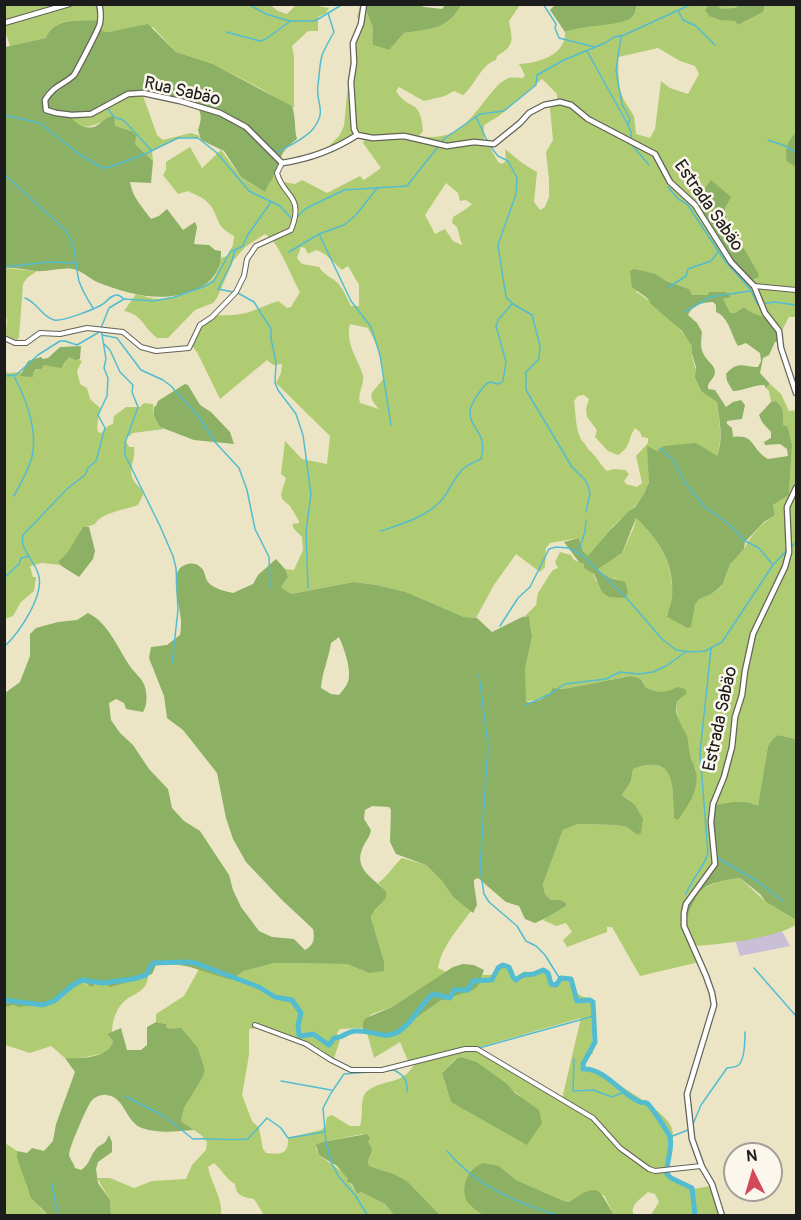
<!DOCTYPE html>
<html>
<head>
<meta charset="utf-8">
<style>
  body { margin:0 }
  #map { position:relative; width:801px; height:1220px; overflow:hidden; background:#ebe5c6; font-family:Pangolin,sans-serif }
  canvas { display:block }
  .frame { position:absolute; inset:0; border:6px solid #1c1c1c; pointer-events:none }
  .north { position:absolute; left:723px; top:1142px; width:60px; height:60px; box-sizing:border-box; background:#fbf7ec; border:2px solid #a29f99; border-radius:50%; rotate:355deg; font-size:16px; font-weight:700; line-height:24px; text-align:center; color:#1c1c1c }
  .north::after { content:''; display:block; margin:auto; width:21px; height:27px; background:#d1495b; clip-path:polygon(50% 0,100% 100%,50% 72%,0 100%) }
</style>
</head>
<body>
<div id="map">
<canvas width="801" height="1220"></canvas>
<div class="frame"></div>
<div class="north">N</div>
</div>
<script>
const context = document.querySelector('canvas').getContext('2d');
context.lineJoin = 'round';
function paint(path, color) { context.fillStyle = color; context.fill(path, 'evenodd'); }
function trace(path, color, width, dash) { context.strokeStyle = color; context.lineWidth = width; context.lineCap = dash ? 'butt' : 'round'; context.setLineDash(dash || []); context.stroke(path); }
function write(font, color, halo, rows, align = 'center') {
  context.font = font + ' Pangolin,sans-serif'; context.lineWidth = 5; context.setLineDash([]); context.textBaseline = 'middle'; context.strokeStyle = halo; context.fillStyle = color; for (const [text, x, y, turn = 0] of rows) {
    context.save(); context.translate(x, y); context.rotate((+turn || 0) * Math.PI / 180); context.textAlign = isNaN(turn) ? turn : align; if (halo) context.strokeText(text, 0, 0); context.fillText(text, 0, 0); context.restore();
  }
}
const industrial = new Path2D(`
  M782 931 790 946 740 956 735 940Z`);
const green = new Path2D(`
  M269 4 278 11 287 14 296 5H312L329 8 326 13 318 17V31H308L292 46 294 57V108L260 88 213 64 176 52 153 27 109 32 102 31 99 20C80 21 53 17 46 38L10 46 5 31V5Z
  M360 5H366C366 13 369 17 372 24 374 32 371 38 373 45L389 50 404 33C429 29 448 30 461 5H520L509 21C512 39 516 45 497 56L496 60C481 64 475 86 463 95L454 91 445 96 424 101 399 87 396 91C410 113 420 96 423 131L419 136C458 142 469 120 491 93 496 87 501 81 509 78 513 77 518 78 523 78L525 75 519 64C539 63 566 55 565 32L575 28 625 21 636 11 637 5H740C734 8 724 11 717 8L706 12C713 21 725 19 735 21L738 25 763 12 765 5H796V138L795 135 787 162 796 167V317H789L779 336V341L774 325 752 314 744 307 735 313H730L724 304 723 299 730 297 726 292C714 293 704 297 691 295L689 289 666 281 656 274 636 292C647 297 690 336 692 346 693 349 692 353 692 356 695 368 699 380 702 392L717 402C719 420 723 438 717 456L657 451 648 447C649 458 651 470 649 480 646 501 626 513 612 527 604 537 596 547 588 557L583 551 579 538 550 543 546 548 545 567 540 572 516 554 494 585 476 618 464 617 406 592 377 585 354 582 291 594 281 587 288 577 285 569 294 570 303 550 302 537 294 529 292 524 299 523V521L290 506 282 499 281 494 286 478 281 474 285 441 302 459 327 464 330 436 276 383 281 373 282 364 273 365 267 360 220 399 197 352 191 345C204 304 213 320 246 313 257 310 268 304 278 301L287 308 291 307 300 292C291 277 279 241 265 234L245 247 233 261 217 298 213 303 195 310 168 338H157C143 327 143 315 124 311L136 294C144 296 152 299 160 299 175 298 206 290 215 276 218 271 219 264 221 258L227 256 233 245 234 236C212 225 221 214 206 201 202 197 194 194 188 191L178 194 163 175 166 170V162L190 147 202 168 221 150 241 177 260 189 266 186 274 175 283 182 295 184 302 180 327 193 360 176 364 180 381 168 363 143 364 140 358 138 327 148 339 136 344 126 352 43 359 19 357 18ZM658 48 680 61 695 66 699 74 688 94 670 88 661 81 655 129 650 138 636 134 634 116 624 100 619 88 618 57ZM542 79 557 94V100L550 109 553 140 546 152 549 179V197L545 207 540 210 534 202 537 172 522 163 505 149 506 161 502 164 498 162 488 144 484 143V125L499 116ZM446 183 458 193 460 201 466 200 472 204 466 209 453 217 452 223 457 227 462 245 453 241 445 229 435 234 425 215ZM725 208C728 228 741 248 753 264L747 279 724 256 716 236ZM301 247 305 248 308 254 316 250C325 252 334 263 342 270L348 266 359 285V306H351C347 298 343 289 338 283 331 277 324 275 319 267L302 264 297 258ZM350 324 368 328 377 345 384 377C376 392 363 392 379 409L360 403C357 393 365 384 363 375 358 359 345 343 350 324ZM584 395 589 399 586 408 587 417 597 430 595 437 608 451 618 455C632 446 627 440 635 428L640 432 642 437 648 438V443L636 456 642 483 637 487 626 484 624 481 629 474 625 470 614 469 607 471C599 464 597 456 588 449 586 444 582 442 580 437 575 425 576 413 574 401L578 396Z
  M142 93 157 135 163 140 191 133 200 136 197 139C180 132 168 146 152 150L153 161 135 144 131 131 114 126V116C97 123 83 136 69 115L106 103 110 100Z
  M4 268 37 271 27 278 23 284 19 337 17 340 5 337 7 320 5 316Z
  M69 356 82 361 77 371 80 384 87 388 90 399 100 408 97 427 98 432 101 433 108 426 113 424 114 416 126 407H140L144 403 153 404 154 416 160 427 164 429 133 433 125 439 129 447H134C136 457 129 467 132 477 134 484 141 487 144 493L138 505C125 510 102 512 95 524L81 529C76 542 70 552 58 561L60 565 42 563 30 566 33 577H36L34 591 21 602 13 616 5 619V370L8 373 22 372 21 373 33 377V373C41 364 47 363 58 367L64 365Z
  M770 384 781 394 789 411 796 410V739L778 735 768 746 758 807 753 803 748 804 710 869 696 885 689 914C697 885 713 882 740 878L766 902 796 920V925C771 939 719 945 690 946L699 962 640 976 612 927H607V932L567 947 563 940 572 932 566 923 556 926 543 920 566 906 560 900H551L545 894 543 884 563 830 578 824 615 825 627 827 637 835 629 800 622 795 631 781 633 769C677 753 672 786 674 818L696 770 689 754 687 737 678 719 676 704 677 701C666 692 658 693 645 687L643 681 631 676 563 689 558 688 544 698 525 702V669L532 637 529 616H525L536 605 538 593 550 574 553 570 558 568 555 562 560 552 571 555 574 560C585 563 593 570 596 581L618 579 610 578 597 570 622 553 634 527 636 518C660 541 674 563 672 598 671 604 668 610 667 617L687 628C692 620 694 602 700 598 707 593 717 594 723 584 727 577 727 569 731 562 734 557 741 554 744 549 751 535 761 524 775 515L773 505 789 495 792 445 788 427 783 426C783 415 785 408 776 401L771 402 769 391 766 388Z
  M402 858 426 865 442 881 453 897 471 911C458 929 442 946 438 968L446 972 392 1007 372 1014 363 1022V1028L340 1029 337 1033 340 1040 332 1064 303 1046 264 1030 259 1028 249 1029V1055L242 1095 252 1121 259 1128 263 1149 266 1153C281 1155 289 1154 288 1138L321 1130 325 1127 327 1117 332 1115 350 1126H360C364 1115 359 1102 366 1092 385 1077 402 1087 415 1063H409L400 1042 374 1058 367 1033 384 1034 398 1031 440 1001 462 994 478 986 482 975H491L501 965 505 963 511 967 515 977 525 971 532 974 544 968 548 973 552 984 563 977 572 978C573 992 578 997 591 998L593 1001 591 1004 593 1053 584 1061 586 1067C603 1075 664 1109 671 1126 677 1141 666 1160 670 1177L694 1189 710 1186 722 1215H651L659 1202 655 1194 648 1192C641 1199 629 1205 634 1215H614L604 1195 576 1197 569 1202 564 1201 516 1180 499 1166 471 1206 485 1215H440L407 1181 394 1174 369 1166 368 1161C373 1150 370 1144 363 1134L322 1142 316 1148 319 1155 344 1173 357 1194 361 1192 385 1204 394 1215H264L254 1199C243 1197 236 1196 235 1184 225 1178 222 1170 214 1163L208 1167C211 1183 223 1199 221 1215H111L110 1200 97 1178H110L134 1188 152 1181 186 1179 192 1165 206 1150 207 1142 201 1135 181 1121 184 1108 203 1077 205 1070 198 1048 166 1027V1024L156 1022V1014L184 996 199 969 231 980 244 971 275 963 347 964 369 973 384 961 371 918 372 913 384 901 381 886 378 883C389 875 393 866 402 858ZM581 1018 562 1099 518 1071 476 1048ZM461 1057 477 1062 520 1096 451 1102 442 1073 456 1058Z
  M148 976C147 990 138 992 127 999 117 1006 112 1020 112 1032L107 1034 113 1041 112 1047 105 1053 76 1059 65 1058 51 1046 30 1053 5 1045V1006L52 1002 63 995 80 980 87 985C97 980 101 980 111 986Z
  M5 1143 17 1151V1158L25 1177 27 1188 41 1209 48 1215 5 1216Z`);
const forest = new Path2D(`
  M556 4H637V5C636 10 635 14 631 18 621 26 581 25 565 32L550 10Z
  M366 5H420L424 7 442 9 445 5H461C448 30 429 29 404 33L389 50 373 45C371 38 374 32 372 25 369 17 366 13 366 5Z
  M709 5H717L721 9 734 8 740 5H765L763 12 738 25 735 21 720 20 709 16 705 10Z
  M100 20 102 31 109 32 148 24 176 52 213 64 292 106C296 117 294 129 297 139 280 151 281 158 274 175 271 182 267 185 265 192L241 177 224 151 201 140 198 130C202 120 202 111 195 103L178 101 149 93 110 100 87 114 69 115C75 123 86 131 96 126 103 122 105 117 114 116L115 126 131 131 136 135 135 144 153 161 151 183 130 182C133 199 142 206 151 219L159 216 167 209 183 230 195 222 197 227 194 244 209 245 215 250 221 251C222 265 215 279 203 286 169 305 132 296 97 282 89 278 82 271 73 269 61 267 48 272 36 271 26 270 15 267 5 268V47L46 38C53 17 81 21 100 20Z
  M795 134 796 138V167L787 162C785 149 786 143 795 134Z
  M711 180 731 197 725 208 727 219 758 273 759 277 750 280 747 279 724 256 716 236 694 203Z
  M634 269 656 274 666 281 689 289 692 295H707L710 292H726L731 297 723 299 730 313H735L744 307C762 323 771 308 779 341L775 342 769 355 763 358 760 373 770 384 766 388 764 385C752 385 744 391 733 391L727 381 726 374C738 360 743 367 758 367L761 361 760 353 746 343 738 346C731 335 729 317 716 312V305L713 302C703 302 692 305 688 315L697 323 702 332C701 341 700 348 704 355 707 361 715 365 715 372 715 379 707 381 708 389L715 390 726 407 733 402 741 400 745 405 742 419 727 421V424L732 428 733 437C756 434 750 449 768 459L788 456 787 449 780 444 765 445 764 442 771 438V432L762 422 759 415 771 402 776 401C785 408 783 415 783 425L788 427 792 445 789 495 773 505 775 515 764 522 745 542 744 549 730 564 723 584 718 589 711 594 699 599 695 605 691 627 687 628 667 617C668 610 671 604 672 598 675 564 660 541 636 518L622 553 597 570 610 578 625 582 628 592 626 598 609 597 602 592 594 574 584 568V564L579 562 564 542 579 538 583 551 588 556 610 530 629 511 635 507 644 494 649 482 647 446 657 451 664 446 696 443 717 456C724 439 719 419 717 402L702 392 695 377 696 367 692 354V346L682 331 651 304 647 298 632 287 630 271Z
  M81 346 80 359 76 360 69 357 61 368 44 365 41 369H36L33 373V377L20 376 28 361 41 357 43 359 48 358 60 347Z
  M185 384 188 385 200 405 211 412 230 432 234 444 194 440 160 427 154 416V407L156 406 158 401Z
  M83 527H89L95 551 93 559 79 577 60 565 58 561C71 552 74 540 83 527Z
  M276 559 285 569 288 577 281 587 291 594 354 582 377 585 406 592 464 617 477 618 492 632 522 617 529 616 532 637 525 669 526 702C536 703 549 698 553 688L563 689 631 676C639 678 643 679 645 687 657 693 665 694 677 687L685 689 687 693 677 701C673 714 682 725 687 736 689 742 688 749 690 755 691 760 694 764 695 768 701 788 689 804 678 820L674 818C672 786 677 753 633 769L631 781 622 795 635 805 643 819 641 833 637 835 627 827 615 825 578 824 563 830 543 884 545 894 551 900H560L566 903V906L548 917 535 923 525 919 519 906 506 902 478 878 474 880V884L477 905 473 913 453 897 442 881 426 865 396 854 390 842 391 810 389 807 372 806 365 810 364 819 371 830C370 837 366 840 363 847 352 870 376 879 386 892 388 904 373 906 371 918L384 961V971L369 973 347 964 275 963 244 971 231 980 190 967 158 961 152 974 140 979 110 987 104 982 97 981 92 987 80 980 63 995 52 1002 19 1007 14 1005 5 1007V693L20 682 30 656V634L36 628 58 622 77 620 88 613C110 624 118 650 132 669 136 674 141 678 144 684 147 692 148 704 143 712L126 709 124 703 116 699 109 703 111 720 120 733 133 745 149 769 168 789 172 808 184 821 200 831 229 875 233 890 241 907 259 931 272 937 294 939 305 950C314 945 315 939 313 929L281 899 246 862 233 839 226 818 217 773 183 730 167 718 164 696 149 658 151 647 167 645 180 635C181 631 181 626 181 621 181 608 167 571 185 565 190 563 195 563 199 566 206 570 204 577 208 582 214 589 225 591 233 593L253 584 258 575ZM339 637C344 648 352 670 348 682 346 687 342 691 339 695L331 694 321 688C322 672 329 658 331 643Z
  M778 735 796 739V920L766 902 760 894 740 878C697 884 700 889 683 926L686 904 696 885 710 869 718 855 713 829V806C725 803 747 799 758 806L768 746 773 739Z
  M463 964 474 965 484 970 478 986 471 991 440 1001 398 1031 384 1034 363 1033V1022L366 1018 392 1007 453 967Z
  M156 1022 166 1024V1027L170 1029 181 1028 198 1048 205 1070 203 1077 184 1108 181 1121 194 1130C178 1131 158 1134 142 1128 125 1122 125 1096 106 1095 100 1094 93 1098 90 1103 86 1109 69 1148 69 1155 70 1159 74 1164 75 1168L81 1170C91 1163 89 1157 96 1149 102 1142 103 1148 109 1135L112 1142V1152L98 1162 96 1169 98 1183 110 1200 111 1215H48L31 1198 17 1158V1151L27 1153 32 1148 44 1151 53 1141 56 1124 75 1072 65 1058C80 1059 110 1058 113 1041L107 1034 121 1028 127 1050H141L147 1045V1027Z
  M461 1057 477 1062 507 1084 515 1093 539 1110 542 1123 527 1145 451 1102 442 1073 457 1058Z
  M367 1134 370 1138 368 1141 372 1150 368 1161 369 1166 394 1174 407 1181 440 1215H394L385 1204 361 1192 357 1194 352 1184 347 1181 348 1179 337 1166 319 1155 316 1145 322 1142Z
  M483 1163 499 1166 516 1180 564 1201 569 1202C600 1181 598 1189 614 1215L482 1214C476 1210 466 1204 465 1196 462 1182 470 1168 483 1163Z`);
const stream = new Path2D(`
  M248 4 266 14 289 21H315L343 4
  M543 4 556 24 555 28 559 38 595 47
  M679 12 683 20 696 26 715 45
  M226 32 260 41 266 39 289 22
  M621 36 616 71 622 104 630 119 628 124
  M587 51 627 123 631 132V140
  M108 109 114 117 123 120 130 127 152 151
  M4 115 40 123 76 152 102 168 110 167 145 154 178 138H198L217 153 249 191 280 206 291 218H296L305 209 344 190 407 186 444 139 480 114 504 111 536 85 537 75 564 60 605 43 614 37 624 35 692 4
  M476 117 489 145 498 156 508 161 517 178 516 194 498 245 506 297 513 304 532 315 540 346 539 359 526 372V390L572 467 586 481 589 489 590 494 586 511
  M768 140 783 145 796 152
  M632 145 649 165
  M274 154C286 147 304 140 313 129 328 110 315 103 318 85 319 78 320 58 323 53 326 46 330 39 334 32L328 13
  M4 174 64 229C78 247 74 260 79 281 82 290 88 300 93 308
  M668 187 678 199 687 204 725 261 750 289 758 305 774 302 796 305
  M319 234 351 301 371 327 380 355 391 425
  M289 252 319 234 344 225 356 215 378 187
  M4 267 49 262 76 263
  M669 287 686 276 688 269 711 261 718 252
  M233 292 218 289 231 264 235 250
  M238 293 254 302 271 329V339L276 362 275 383 278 390 296 414 303 435 311 494 306 532 308 588
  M25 298C37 302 42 317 54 320 62 322 95 309 103 304 109 300 110 295 118 295L123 298
  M685 312 710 297 750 291
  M102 335 117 338 141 370 163 380 171 386 199 417 215 442 239 468 247 490 255 529 269 557 270 587
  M104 344 110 350 120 372 133 385 132 392 138 407 125 443V455L160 526 173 556 176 568 178 610 172 663
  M4 376 16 375 38 355 60 341H65L77 345 101 331
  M14 376C26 399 38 430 32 457 28 471 21 483 14 496
  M660 448 673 460 685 483 705 507 729 524 745 541 759 548 772 564
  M381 531C401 524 424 518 440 502 450 492 453 477 464 468 469 464 475 462 481 459 488 432 471 431 470 414 469 404 480 391 486 384L490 382 499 384 503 381 506 362 496 326 498 320 512 304
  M792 546 796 542
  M579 551 585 531 586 520
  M4 578 19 564 21 558 29 556
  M500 626 518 598 530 587 549 549 556 547 569 548 583 556 623 594 662 639 676 650 692 652 705 651 722 642 773 565 788 549
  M4 647C19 633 46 594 38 573 34 561 19 548 23 535L68 488 85 475 88 468 96 461 105 428 98 415 107 396 108 378 104 368 106 359 101 328 109 308 124 299 154 301 175 297 203 287 214 281 230 252 243 246 247 236 271 202
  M479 675 488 746 480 868 484 894 489 902 517 926 526 941 536 946 545 955 560 979
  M526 705 550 694 565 684 606 679 620 672 638 674 653 672 666 666 686 652
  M716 857 757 881 783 901
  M686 894C691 880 706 864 708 853L700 753 711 649
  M754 968 796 1016
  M479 1048 594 1016
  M574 1059 573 1091 593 1090 612 1097 624 1092
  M281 1081 331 1090
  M125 1096 164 1116 193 1139C213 1138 230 1141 248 1139L267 1118 281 1128 288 1138 324 1132
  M693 1124 701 1105 727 1068C730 1067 734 1068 737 1066 745 1063 745 1040 745 1032
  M670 1137 688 1130
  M447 1151C476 1186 518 1204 561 1216
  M52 1184 58 1216
  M368 1216 355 1195 339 1177 331 1162 326 1143 323 1108 331 1093 344 1074 394 1070C404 1075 408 1081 407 1092
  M669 1216H680`);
const river = new Path2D(`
  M4 1000 43 1005 54 1001 73 985 82 980 102 983 133 979 146 975 153 963 185 962 195 963 259 987 275 997 292 1000 301 1013 298 1025 299 1035 301 1036 313 1034 329 1045 334 1038C343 1038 347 1031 356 1031 366 1030 374 1034 383 1035 406 1038 418 1006 433 994L450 998 454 990H468L473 981 492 980 498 968 503 965 509 967 513 977 516 980 523 975 534 974 543 970 548 973 551 984 556 985 561 978 571 979 577 1001 590 1000 593 1002 595 1042 583 1064V1069C605 1068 620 1093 638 1101 640 1103 644 1102 647 1103 651 1106 668 1132 670 1137 673 1150 666 1161 667 1174L671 1178 692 1188 695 1216`);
const minor = new Path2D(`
  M754 286 796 290
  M4 338 15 343H26L40 333 60 334 87 328 123 332 141 347 156 351 189 348 200 325 212 317 236 292 244 276 247 259 256 246 291 230C305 195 283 197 277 173L282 163
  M255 1025 306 1044 331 1060 351 1070H382L465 1049H477L593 1118 620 1148 649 1169 655 1171 701 1166`);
const tertiary = new Path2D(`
  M99 4C101 11 101 17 100 23 100 27 76 72 74 75 64 85 55 84 45 100L46 110 56 113 72 115 91 114 128 94 143 93 180 101 220 113 246 127 282 163C309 159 334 150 357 135
  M4 23 69 4
  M357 135 373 138 404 136 447 146 474 142 494 144 520 123 529 113 544 105 560 102 571 105 588 119 655 154 670 182 695 205 731 262 754 286 765 313 779 331 781 348 796 393
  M357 135 354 129 351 82 354 63 353 43 361 24 364 4
  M722 1216 712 1184 702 1167 692 1139 687 1094 714 1005 712 993 706 976 684 926V913L686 904 715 864 711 822 713 804 724 777 732 747 735 717 742 695 745 671 753 634 785 567 789 552 787 507 796 488`);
const streetNames = [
  ["Rua Sabäo",182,92,13],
  ["Estrada Sabäo",708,206,55],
  ["Estrada Sabäo",721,719,-78]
];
paint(industrial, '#c9bfd7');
paint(green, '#b0cc72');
paint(forest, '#8cb064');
trace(stream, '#53bcd0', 1.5);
trace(river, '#53bcd0', 5);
trace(minor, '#646258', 6);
trace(tertiary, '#646258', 7);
trace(minor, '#fff', 4);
trace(tertiary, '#fff', 4.5);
write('18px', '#1c1c1c', '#fbf7ec', streetNames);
</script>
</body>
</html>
